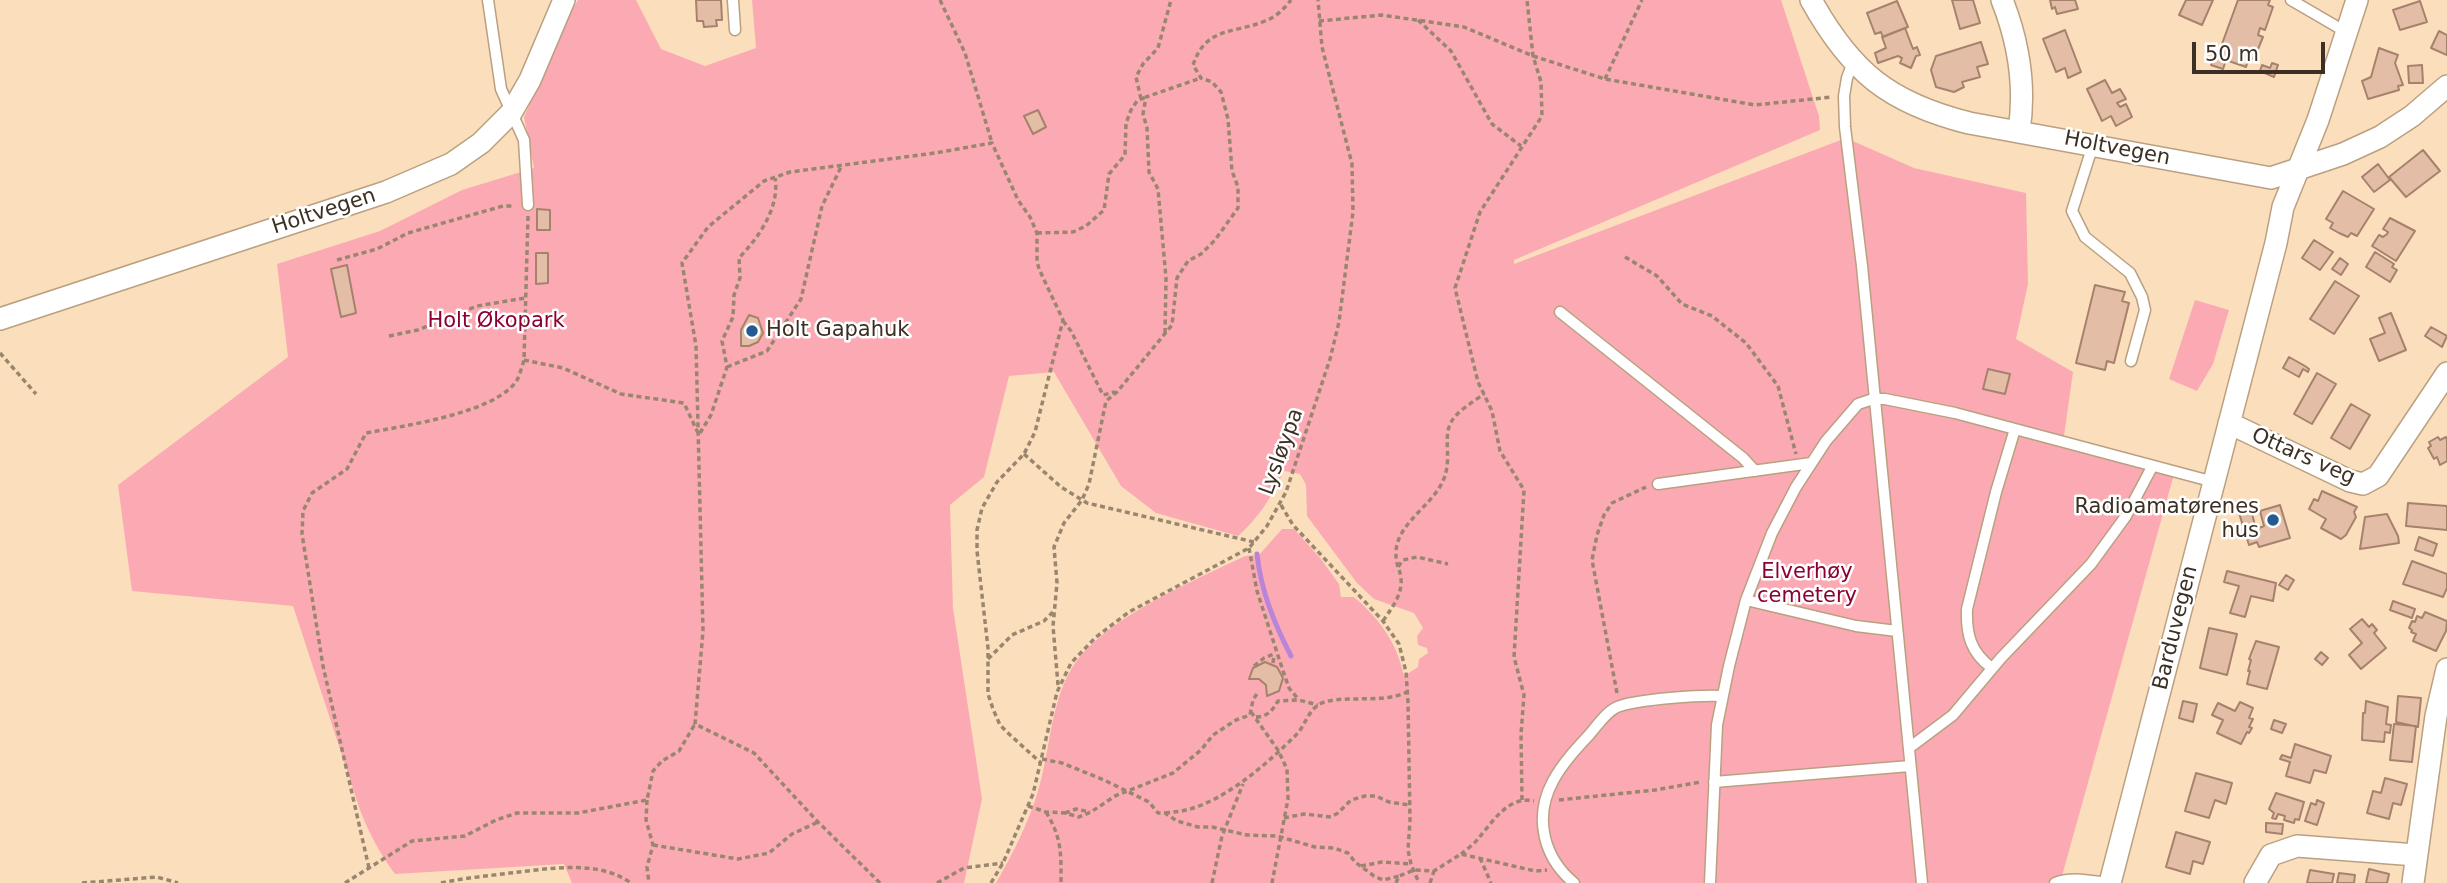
<!DOCTYPE html>
<html>
<head>
<meta charset="utf-8">
<style>
  body { margin:0 }
  #map { position:relative; width:2447px; height:883px; overflow:hidden; background:#fbdfbd; font-family:"DejaVu Sans",sans-serif }
  canvas { display:block }
  .scale { position:absolute; left:2192px; top:42px; width:133px; height:32px; box-sizing:border-box; border:4px solid #3b3023; border-top:0; padding-left:9px; font-size:21px; line-height:24px; white-space:nowrap; color:#3b3023; -webkit-text-stroke:5px #fff; paint-order:stroke }
</style>
</head>
<body>
<div id="map">
<canvas width="2447" height="883"></canvas>
<div class="scale">50 m</div>
</div>
<script>
const context = document.querySelector('canvas').getContext('2d');
context.lineJoin = 'round';
function paint(path, color) { context.fillStyle = color; context.fill(path, 'evenodd'); }
function trace(path, color, width, dash) { context.strokeStyle = color; context.lineWidth = width; context.lineCap = dash ? 'butt' : 'round'; context.setLineDash(dash || []); context.stroke(path); }
function write(font, color, halo, rows, align = 'center') {
  context.font = font + ' "DejaVu Sans",sans-serif'; context.lineWidth = 5; context.setLineDash([]); context.textBaseline = 'middle'; context.strokeStyle = halo; context.fillStyle = color; for (const [text, x, y, turn = 0] of rows) {
    context.save(); context.translate(x, y); context.rotate((+turn || 0) * Math.PI / 180); context.textAlign = isNaN(turn) ? turn : align; if (halo) context.strokeText(text, 0, 0); context.fillText(text, 0, 0); context.restore();
  }
}
const green = new Path2D(`
  M578 0H636L661 49 705 66 756 48 752 0H1781L1819 116 1820 130 1514 260V264L1846 138 1914 168 2026 193 2028 284 2016 339 2073 372 2064 436 2176 467 2060 883H996C1012 855 1029 822 1038 791 1051 749 1050 696 1078 659 1114 614 1193 581 1245 556L1259 555 1282 529H1294L1321 559 1339 584 1341 597H1354C1380 619 1397 643 1404 676L1418 667 1419 659 1428 653 1427 648 1418 645 1417 636 1423 628 1414 613 1374 599 1357 583 1307 516 1306 485 1300 474 1284 471C1272 496 1259 518 1238 536L1156 513 1121 486 1054 372 1009 376 984 477 950 505 953 608 982 799 964 883H572L564 864 395 874C380 854 369 833 360 810L293 606 132 591 118 485 288 357 277 264 380 231 462 190 534 168 524 117 568 16Z
  M2195 300 2229 310 2213 364 2197 391 2169 379Z`);
const stream = new Path2D(`
  M1257 554C1261 591 1274 623 1291 656`);
const building = new Path2D(`
  M696 0H721L722 20H716L717 26 704 27 703 21H697Z
  M1952 0H1973L1980 23 1960 29Z
  M2050 0H2075L2078 9 2057 14 2055 7 2052 9Z
  M2186 0H2213L2202 25 2179 15Z
  M2238 0H2270L2268 5 2273 7 2265 30 2260 28 2258 35 2263 37 2254 59 2249 57 2246 67 2226 60 2223 69 2211 65 2215 54 2218 55Z
  M1897 1 1908 27 1883 37 1881 32 1875 34 1867 13Z
  M2420 1 2427 22 2400 30 2393 10Z
  M1905 28 1913 49 1917 47 1920 55 1916 56 1911 68 1900 63 1902 58 1898 56 1878 63 1875 53 1886 48 1882 37Z
  M2065 30 2081 72 2068 78 2065 68 2056 72 2043 39Z
  M2439 31 2447 35V55L2431 48Z
  M1981 42 1988 64 1977 67 1980 77 1962 82 1964 87 1954 92 1936 87 1931 70 1936 56Z
  M2379 48 2398 55 2395 63 2403 85 2398 86 2399 90 2368 99 2362 81 2371 77Z
  M2272 63 2278 65 2274 77 2260 71 2262 65 2270 68Z
  M2422 65 2423 83H2409L2408 66Z
  M2105 80 2112 93 2120 89 2126 99 2117 103 2120 107 2126 104 2132 117 2116 126 2111 116 2102 121 2087 89Z
  M1038 110 1046 127 1033 134 1024 116Z
  M2423 150 2440 171 2406 197 2389 177Z
  M2378 164 2390 180 2374 192 2362 177Z
  M2343 191 2374 209 2357 236 2351 233 2348 237 2339 233 2330 228 2333 223 2326 219Z
  M537 209 550 210V230H537Z
  M2390 218 2415 231 2396 261 2372 246 2379 235 2383 237 2387 234 2388 232 2383 229Z
  M2314 240 2333 252 2320 270 2302 258Z
  M2375 252 2394 264 2392 267 2397 270 2390 282 2366 267Z
  M536 253H548V283L536 284Z
  M2340 258 2348 264 2341 275 2332 269Z
  M347 265 356 313 341 317 331 269Z
  M2335 281 2359 296 2334 334 2310 319Z
  M2095 285 2125 292 2122 301 2129 303 2114 363 2107 361 2105 370 2076 363Z
  M2391 313 2406 350 2379 361 2370 339 2385 333 2379 318Z
  M749 315 758 318 763 333 758 342 749 346H741V330Z
  M2431 327 2447 336 2442 347 2425 336Z
  M2289 357 2305 366 2309 369 2308 372 2303 369 2299 377 2283 368Z
  M1988 369 2010 374 2005 394 1983 389Z
  M2317 373 2336 384 2312 424 2294 414Z
  M2351 404 2370 415 2350 449 2331 438Z
  M2438 437 2440 440 2446 437 2447 440V461L2440 465 2437 457 2434 459 2428 448 2431 446 2429 442Z
  M2322 491 2357 507 2354 512 2356 517 2346 535 2341 539 2321 528 2326 519 2309 509 2314 499 2318 501Z
  M2408 503 2447 506V530L2406 526Z
  M2280 505 2290 538 2259 547 2257 542 2249 545 2239 513 2251 510 2256 529 2264 526 2260 511Z
  M2387 514 2398 536 2399 543 2360 549 2365 517Z
  M2419 537 2437 544 2433 556 2415 550Z
  M2412 561 2447 574V588L2443 597 2403 584Z
  M2227 571 2276 583 2273 601 2251 596 2245 617 2230 613 2239 586 2224 582Z
  M2286 575 2294 580 2288 590 2279 585Z
  M2393 601 2415 609 2412 618 2390 610Z
  M2425 612 2447 621 2446 631 2436 651 2413 641 2416 634 2411 632 2412 630 2409 628 2412 621 2415 622 2417 616 2422 618Z
  M2362 619 2369 627 2372 624 2377 630 2374 633 2386 648 2361 669 2349 655 2362 643 2350 629Z
  M2209 628 2237 634 2227 675 2200 668Z
  M2256 641 2279 647 2267 689 2247 684 2250 671H2248L2251 660 2249 659Z
  M2321 652 2328 658 2322 665 2315 659Z
  M1265 662 1277 667 1283 678 1279 691 1267 696 1266 685 1259 679H1249L1253 668Z
  M2398 696 2421 698 2418 727 2396 722Z
  M2183 701 2197 704 2193 722 2179 718Z
  M2366 701 2388 707 2386 724 2391 725 2390 733 2385 732 2384 742 2362 740 2363 713H2365Z
  M2240 702 2253 708 2249 718 2253 719 2249 727 2252 728 2249 733 2247 732 2241 744 2217 733 2223 720 2212 715 2218 703 2235 711Z
  M2274 720 2286 724 2282 733 2271 729Z
  M2394 724 2416 726 2412 762 2390 760Z
  M2295 744 2331 756 2326 773 2314 770 2310 783 2286 776 2290 762 2280 759 2282 755 2291 758Z
  M2196 773 2232 783 2226 804 2215 800 2209 818 2185 811Z
  M2385 778 2407 784 2401 805 2393 803 2389 819 2367 813 2373 791 2381 793Z
  M2276 793 2304 802 2299 820 2295 819 2294 823 2284 820 2285 816 2278 814 2276 819 2272 818 2274 813 2269 809Z
  M2317 800 2324 803 2317 825 2305 821 2311 803 2316 805Z
  M2266 823 2283 824 2282 834 2266 832Z
  M2176 832 2210 842 2203 864 2193 861 2190 874 2166 867Z
  M2369 869 2389 874 2387 883H2366Z
  M2310 870 2334 874 2332 883H2307Z
  M2339 873 2355 875 2354 883H2337Z`);
const path = new Path2D(`
  M940 0 965 53 992 143
  M1418 20 1451 51 1492 124 1521 146
  M1319 21 1382 15 1464 27 1533 56 1605 79 1755 105 1832 97
  M1605 79 1642 0
  M1141 99 1136 77 1143 64 1158 48 1171 0
  M1037 233 1073 232 1086 226 1104 210 1109 174 1125 155 1126 123 1131 110 1137 101 1146 97
  M1625 257 1657 276 1682 304 1712 316 1746 343 1778 386 1796 454
  M337 260 377 249 408 233 503 206H514
  M1063 321 1071 331 1103 395 1115 392
  M1165 333 1166 278 1158 189 1149 172 1147 128 1143 114 1146 97 1201 78
  M389 336 418 330 477 306 525 298
  M0 353 36 394
  M524 360 563 368 621 394 684 403 698 433
  M727 367 767 351 801 299 822 206 842 165
  M700 433 711 415 727 367 722 341 733 317 734 295 740 278 739 258C758 238 780 208 775 178
  M1024 454 1061 487 1087 503 1254 542
  M1281 505 1293 525 1383 621 1399 644 1406 672 1408 702 1410 821 1408 850 1411 864 1419 883
  M1249 548 1257 591 1283 671 1289 688 1299 700
  M1398 567C1386 528 1429 511 1443 481 1452 461 1444 442 1449 427 1453 413 1473 402 1484 394
  M1383 621C1395 603 1407 589 1398 567L1403 560 1417 557 1448 564
  M988 659 1012 635 1044 621 1053 612
  M1273 663 1274 655
  M1254 666 1264 658 1274 654
  M1058 685 1053 626 1057 583 1054 547 1064 523 1082 500 1089 484 1106 401 1117 392 1172 325 1177 278 1188 261 1201 254 1215 240 1238 208V187L1232 171 1228 119 1221 92 1212 82 1201 78 1193 65C1206 26 1234 34 1265 21 1276 17 1284 9 1291 0
  M1617 693 1592 560 1597 535 1604 515 1612 503 1646 487
  M1251 712 1278 750 1287 769 1288 799 1272 883
  M1256 717C1267 717 1272 711 1278 701L1299 700 1318 705
  M1042 759 1062 763 1104 780 1149 802 1158 813H1165L1177 821 1198 827H1212L1247 835 1277 836 1315 847 1334 848 1348 853 1355 862 1374 876 1383 880 1399 876
  M647 800 646 820 653 845 647 867 649 883
  M1522 800 1521 734 1524 695 1514 657 1524 490 1500 451 1492 411 1478 382 1455 288 1480 212 1542 116 1541 82 1533 56 1527 0
  M1559 800 1655 790 1701 782
  M1028 806 1046 812 1065 813 1079 817 1091 812 1115 796 1173 773 1201 750 1213 735 1236 720 1250 715 1253 700 1258 692
  M1046 812C1062 838 1061 854 1061 883
  M1065 813 1076 809 1090 812
  M1165 813C1172 812 1179 812 1186 810 1225 801 1268 763 1296 735 1305 726 1307 713 1318 705 1337 693 1381 705 1407 692
  M1284 818 1304 814 1331 817 1338 813 1351 800 1365 796H1376L1389 802 1410 805
  M653 845 738 859 769 853 792 834 818 822
  M1461 854C1466 850 1473 845 1477 840 1492 823 1508 795 1534 801
  M1480 858 1491 883
  M1361 866 1382 862 1411 864
  M369 868 323 666 302 534 303 511 312 493 347 469 366 433C403 426 497 413 517 380 520 375 522 366 524 360L528 216
  M82 883 157 877 178 883
  M345 883 412 841 465 836 496 820 517 813H578L647 800 653 771 662 761 679 751 695 724
  M441 883C464 878 487 876 510 873 549 869 597 859 631 883
  M880 883 818 822 754 753 695 724 703 631 697 385 696 346 682 263 708 227 764 181 790 172 935 153 992 143 1018 200 1030 217 1037 233V261L1039 269 1063 320 1035 432 1024 454 997 482 982 508 977 530V551L988 648V694L993 709 1000 725 1009 734 1041 763
  M937 883 964 868 1003 863
  M991 883 1003 863 1033 794 1057 692 1071 663 1096 637 1129 612 1249 548 1267 526 1286 492 1330 359 1339 322 1353 212 1352 164 1322 47 1318 0
  M1212 883 1222 836 1243 784
  M1396 883 1399 876 1414 870 1434 871 1461 854 1535 871 1547 870
  M1430 883 1434 871`);
const service = new Path2D(`
  M488 0 501 89 524 140 528 205
  M733 0 735 30
  M2291 0 2346 32
  M1853 62 1847 78 1844 96 1845 127 1862 266 1922 883
  M2093 145 2072 211 2085 237 2130 273 2142 297 2145 310 2131 361
  M1560 312 1743 458 1755 471
  M1658 484 1811 463
  M1746 600 1856 626 1897 631
  M1992 668C1971 653 1966 635 1967 609L1996 492 2015 429
  M1909 748 1953 715 2001 658 2091 564 2126 516 2152 467
  M1714 782 1910 766
  M1574 883C1544 858 1533 818 1553 781 1562 764 1576 749 1589 735 1597 726 1608 709 1620 706 1641 699 1699 695 1722 696
  M1710 883 1717 725 1729 666 1746 600 1772 533 1796 487 1826 441 1858 404 1873 399H1885L1955 413 2214 482
  M2055 883C2071 876 2091 881 2107 883`);
const minor = new Path2D(`
  M1811 0C1851 72 1889 103 1969 123L2271 178 2343 154 2380 137 2412 116 2447 86
  M2002 0C2019 43 2026 85 2019 131
  M0 319 386 192 451 164 481 143 511 113 530 80 564 0
  M2229 423 2350 481 2363 484 2378 476 2447 373
  M2110 883 2276 243 2283 207 2318 120 2357 0
  M2255 883 2271 855 2297 846 2416 855
  M2413 883 2436 716 2447 669`);
const markers = [
  [752,331,7,"#235a92"],
  [2273,520,7,"#235a92"]
];
const streetNames = [
  ["Holtvegen",2117,149,11],
  ["Holtvegen",324,212,-18],
  ["Lysløypa",1282,452,-70],
  ["Ottars veg",2303,457,24],
  ["Barduvegen",2176,628,-76]
];
const parkNames = [
  ["Holt Økopark",496,322],
  ["Elverhøy",1807,573],
  ["cemetery",1807,597]
];
const poiNames = [
  ["Holt Gapahuk",766,331],
  ["Radioamatørenes",2259,508,"right"],
  ["hus",2259,532,"right"]
];
paint(green, '#fbaab4');
trace(stream, '#b985d9', 5);
paint(building, '#e4bda7');
trace(building, '#a6826d', 2);
trace(service, '#baa080', 13);
trace(minor, '#baa080', 24);
trace(path, '#9a866f', 3.5, [5, 3.5]);
trace(service, '#fff', 10);
trace(minor, '#fff', 21);
for (const [x, y, r, color] of markers) { const dot = new Path2D(); dot.arc(x, y, r, 0, 2 * Math.PI); context.fillStyle = color; context.fill(dot); trace(dot, '#fff', 2.5); }
write('21px', '#3b3023', '#fff', streetNames);
write('21px', '#8a0232', '#fff', parkNames);
write('21px', '#3b3023', '#fff', poiNames, 'left');
</script>
</body>
</html>
